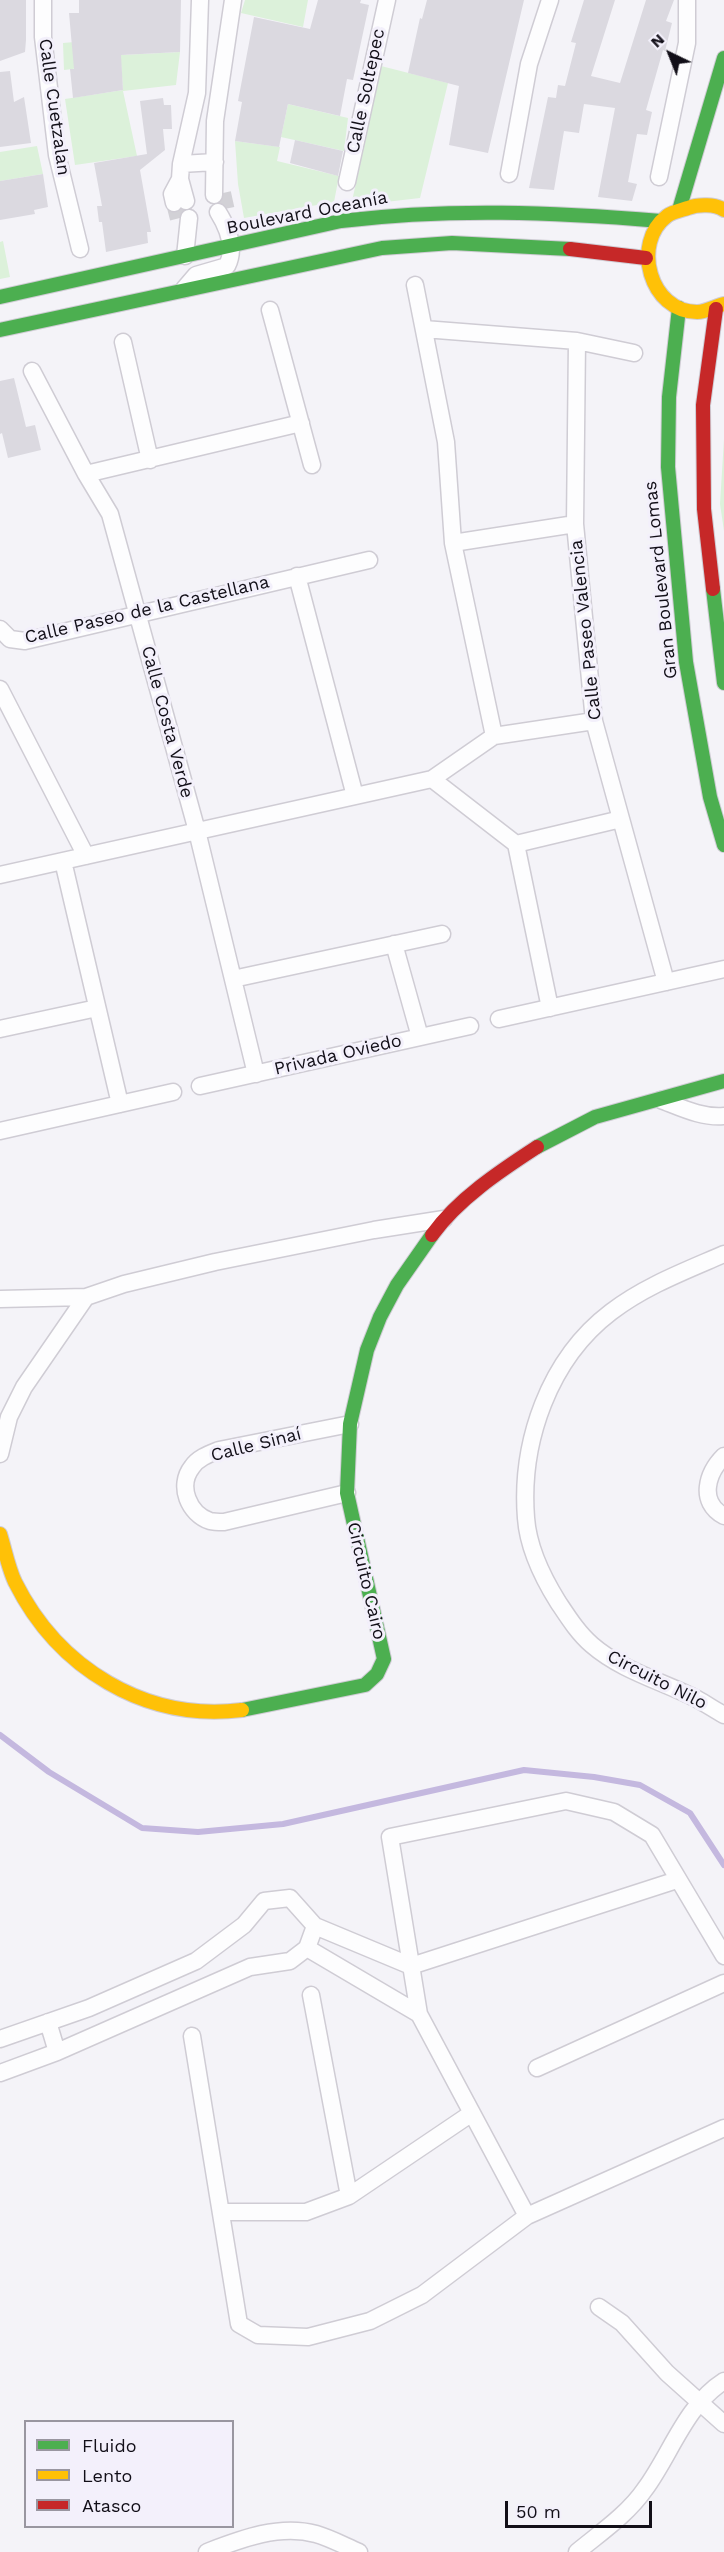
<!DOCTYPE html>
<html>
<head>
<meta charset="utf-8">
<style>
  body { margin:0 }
  #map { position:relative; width:724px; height:2552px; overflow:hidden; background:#f4f3f8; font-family:"Work Sans",sans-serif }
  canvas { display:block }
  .legend { position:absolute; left:24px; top:2420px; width:210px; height:108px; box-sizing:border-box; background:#f3f0fb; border:2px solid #9996a0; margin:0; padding:8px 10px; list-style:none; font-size:18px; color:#120f18 }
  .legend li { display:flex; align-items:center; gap:12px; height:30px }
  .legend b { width:30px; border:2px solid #9996a0 }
  .north { position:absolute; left:640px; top:24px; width:60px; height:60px; -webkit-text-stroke:4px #f3f0fb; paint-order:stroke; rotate:317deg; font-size:16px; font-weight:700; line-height:24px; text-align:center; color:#120f18 }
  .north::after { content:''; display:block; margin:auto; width:21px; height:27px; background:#120f18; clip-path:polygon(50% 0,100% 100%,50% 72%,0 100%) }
  .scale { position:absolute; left:505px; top:2501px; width:147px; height:27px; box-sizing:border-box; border:3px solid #120f18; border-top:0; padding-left:8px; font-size:18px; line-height:21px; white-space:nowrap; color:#120f18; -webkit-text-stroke:4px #f3f0fb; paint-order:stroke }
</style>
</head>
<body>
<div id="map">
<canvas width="724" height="2552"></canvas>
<ul class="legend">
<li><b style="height:8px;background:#4caf50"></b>Fluido</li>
<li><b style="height:8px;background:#ffc107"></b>Lento</li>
<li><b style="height:8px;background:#c62828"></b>Atasco</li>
</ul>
<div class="north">N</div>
<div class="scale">50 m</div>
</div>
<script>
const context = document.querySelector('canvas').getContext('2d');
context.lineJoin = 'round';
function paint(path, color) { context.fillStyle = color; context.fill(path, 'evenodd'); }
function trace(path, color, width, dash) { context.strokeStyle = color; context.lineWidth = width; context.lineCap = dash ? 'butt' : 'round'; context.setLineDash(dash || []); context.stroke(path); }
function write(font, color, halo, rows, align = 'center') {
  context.font = font + ' "Work Sans",sans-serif'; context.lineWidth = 6; context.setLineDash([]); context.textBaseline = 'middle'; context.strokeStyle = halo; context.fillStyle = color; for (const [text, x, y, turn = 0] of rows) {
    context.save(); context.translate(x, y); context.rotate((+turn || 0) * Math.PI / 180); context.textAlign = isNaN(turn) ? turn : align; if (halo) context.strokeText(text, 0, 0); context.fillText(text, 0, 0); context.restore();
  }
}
const green = new Path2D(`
  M245 0H308L303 27 241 13Z
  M120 38 121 55 180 52 176 85 123 91 137 156 75 165 65 99 123 90 121 63 64 70 63 43Z
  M381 66 448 83 420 198 351 206Z
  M288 104 348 118 344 151 281 137Z
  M235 141 280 147 277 161 339 176 334 202 244 218 238 184Z
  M37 146 43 174 0 181V152Z
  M3 241 10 277 0 279V242Z
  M724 439V531L720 504Z`);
const stream = new Path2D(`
  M0 1735 49 1772 142 1828 198 1832 283 1824 524 1770 594 1777 640 1785 690 1813 724 1865`);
const building = new Path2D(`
  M0 0H26V40L25 52 0 61Z
  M79 0H181L180 52 121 55 123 90 73 98 70 69H74L69 13H79Z
  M318 0H361L360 3 369 5 353 80 347 79 340 116 288 104 279 147 235 141 242 102 238 101 254 17 310 29Z
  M427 0H524L488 153 449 145 459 86 408 73 420 18 422 19Z
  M584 0H615L591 76 620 83 646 0H674L666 21 672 23 665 51 663 50 646 110 652 112 647 135 637 134 628 182 637 184 632 201 598 197 615 108 584 104 579 133 564 131 554 190 529 188 548 97 556 98 558 85 565 86 576 43 571 42Z
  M10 71 14 102 24 97 31 143 0 147V72Z
  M163 98 164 105H171L172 129H163L165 150 140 170 151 232H147L148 243 106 252 102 222H99L97 206H102L94 163 147 154 140 101Z
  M295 140 343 151 338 176 290 163Z
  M43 174 48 207 34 210 35 214 0 220V181Z
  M14 378 26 427 35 425 41 450 8 458 2 433 0 434V381Z`);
const streetTunnel = new Path2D(`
  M223 193 227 211
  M174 203 178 219`);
const street = new Path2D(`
  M43 0V37L57 155 80 249
  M181 164 215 162
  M509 174 529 64 550 0
  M659 177 687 43V0
  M180 179 186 201
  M347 182 387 0
  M214 195 215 121 233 0
  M174 203 172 194 180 179 181 164 197 93 200 0
  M185 256 189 218
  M415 285 446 442 453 543 494 736
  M184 289 196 275 227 266C236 248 228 228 218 212
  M270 310 312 465
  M424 329 577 341
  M123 342 150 460
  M634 353 577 341 575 524 594 721 666 982
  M32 371 86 474 110 514 197 831 256 1074
  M86 474 301 423
  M453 543 575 524
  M297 576 355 796
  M0 629 10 639 25 641 369 560
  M0 689 86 856
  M432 779 516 844 550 1008
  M516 844 621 819
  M63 861 120 1104
  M0 875 432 779 494 736 594 721
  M394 944 420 1037
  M233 979 442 934
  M499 1019 724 969
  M0 1029 97 1008
  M200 1086 470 1026
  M661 1100C682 1108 702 1118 724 1116
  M0 1131 173 1092
  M724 1254C685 1271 645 1286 611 1312 549 1359 520 1442 526 1518 528 1546 543 1578 558 1602 568 1617 578 1633 592 1645 622 1671 662 1681 697 1699 706 1704 715 1710 724 1715
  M0 1299 86 1297
  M0 1454 9 1417 24 1387 86 1297 124 1284 215 1262 374 1230 444 1219
  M724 1456C707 1473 698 1502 724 1516
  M347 1493 224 1522C220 1522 214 1522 210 1521 189 1514 177 1486 192 1467 198 1458 209 1454 219 1450L350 1424
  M315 1926 411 1966 677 1880
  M307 1948 419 2014
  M724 1956 652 1835 614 1812 566 1801 390 1837 419 2014 527 2216 724 2128
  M311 1995 349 2196
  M48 2022 57 2052
  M192 2036 239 2324 258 2335 308 2337 370 2321 422 2295 527 2216
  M0 2039 89 2008 196 1961 244 1925 264 1901 290 1898 315 1926 307 1948 290 1961 250 1967 57 2052 0 2073
  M537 2068 724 1983
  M221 2212H306L349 2196 472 2113
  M599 2307 622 2323 667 2373 724 2424
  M207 2552C241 2539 279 2524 316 2534 330 2538 345 2546 359 2552
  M577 2552C600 2533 628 2514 645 2489 671 2454 685 2406 724 2381`);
const fast = new Path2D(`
  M679 210 724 58
  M0 297 341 221C448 208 554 212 661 221
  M679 308 669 397 668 467 686 662 710 797 724 845
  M0 330 382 248 452 243 570 249
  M713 589 724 683
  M537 1147 595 1117 724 1081
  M242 1710 365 1685 377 1674 384 1659 347 1493 350 1424 367 1350 380 1317 397 1285 432 1235`);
const slow = new Path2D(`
  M724 210C716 204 698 204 688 208 682 210 672 212 667 216 631 243 650 312 697 312 706 312 716 306 724 304
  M0 1534C5 1550 8 1567 15 1582 58 1668 145 1722 242 1710`);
const jam = new Path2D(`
  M570 249 646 258
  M713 589 704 509 703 405 716 309
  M432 1235C458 1199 500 1171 537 1147`);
const streetNames = [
  ["Calle Soltepec",366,91,-78],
  ["Calle Cuetzalan",54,107,82],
  ["Boulevard Oceanía",307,213,-11],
  ["Gran Boulevard Lomas",661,580,-96],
  ["Calle Paseo de la Castellana",147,610,-13],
  ["Calle Paseo Valencia",586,630,-96],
  ["Calle Costa Verde",167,722,75],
  ["Privada Oviedo",338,1055,-13],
  ["Calle Sinaí",256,1445,-14],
  ["Circuito Cairo",366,1581,77],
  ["Circuito Nilo",657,1680,27]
];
paint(green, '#dcf1da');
trace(stream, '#c4b8df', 6);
paint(building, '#dbd9e0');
trace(streetTunnel, '#d2d1d6', 16, [16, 8]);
trace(street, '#cfccd4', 19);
trace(fast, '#cfccd4', 16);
trace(slow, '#cfccd4', 16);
trace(jam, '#cfccd4', 16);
trace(street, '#fdfdfe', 16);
trace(fast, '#4caf50', 14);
trace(slow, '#ffc107', 14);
trace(jam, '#c62828', 14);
write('18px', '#120f18', '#f3f0fb', streetNames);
</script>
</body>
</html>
